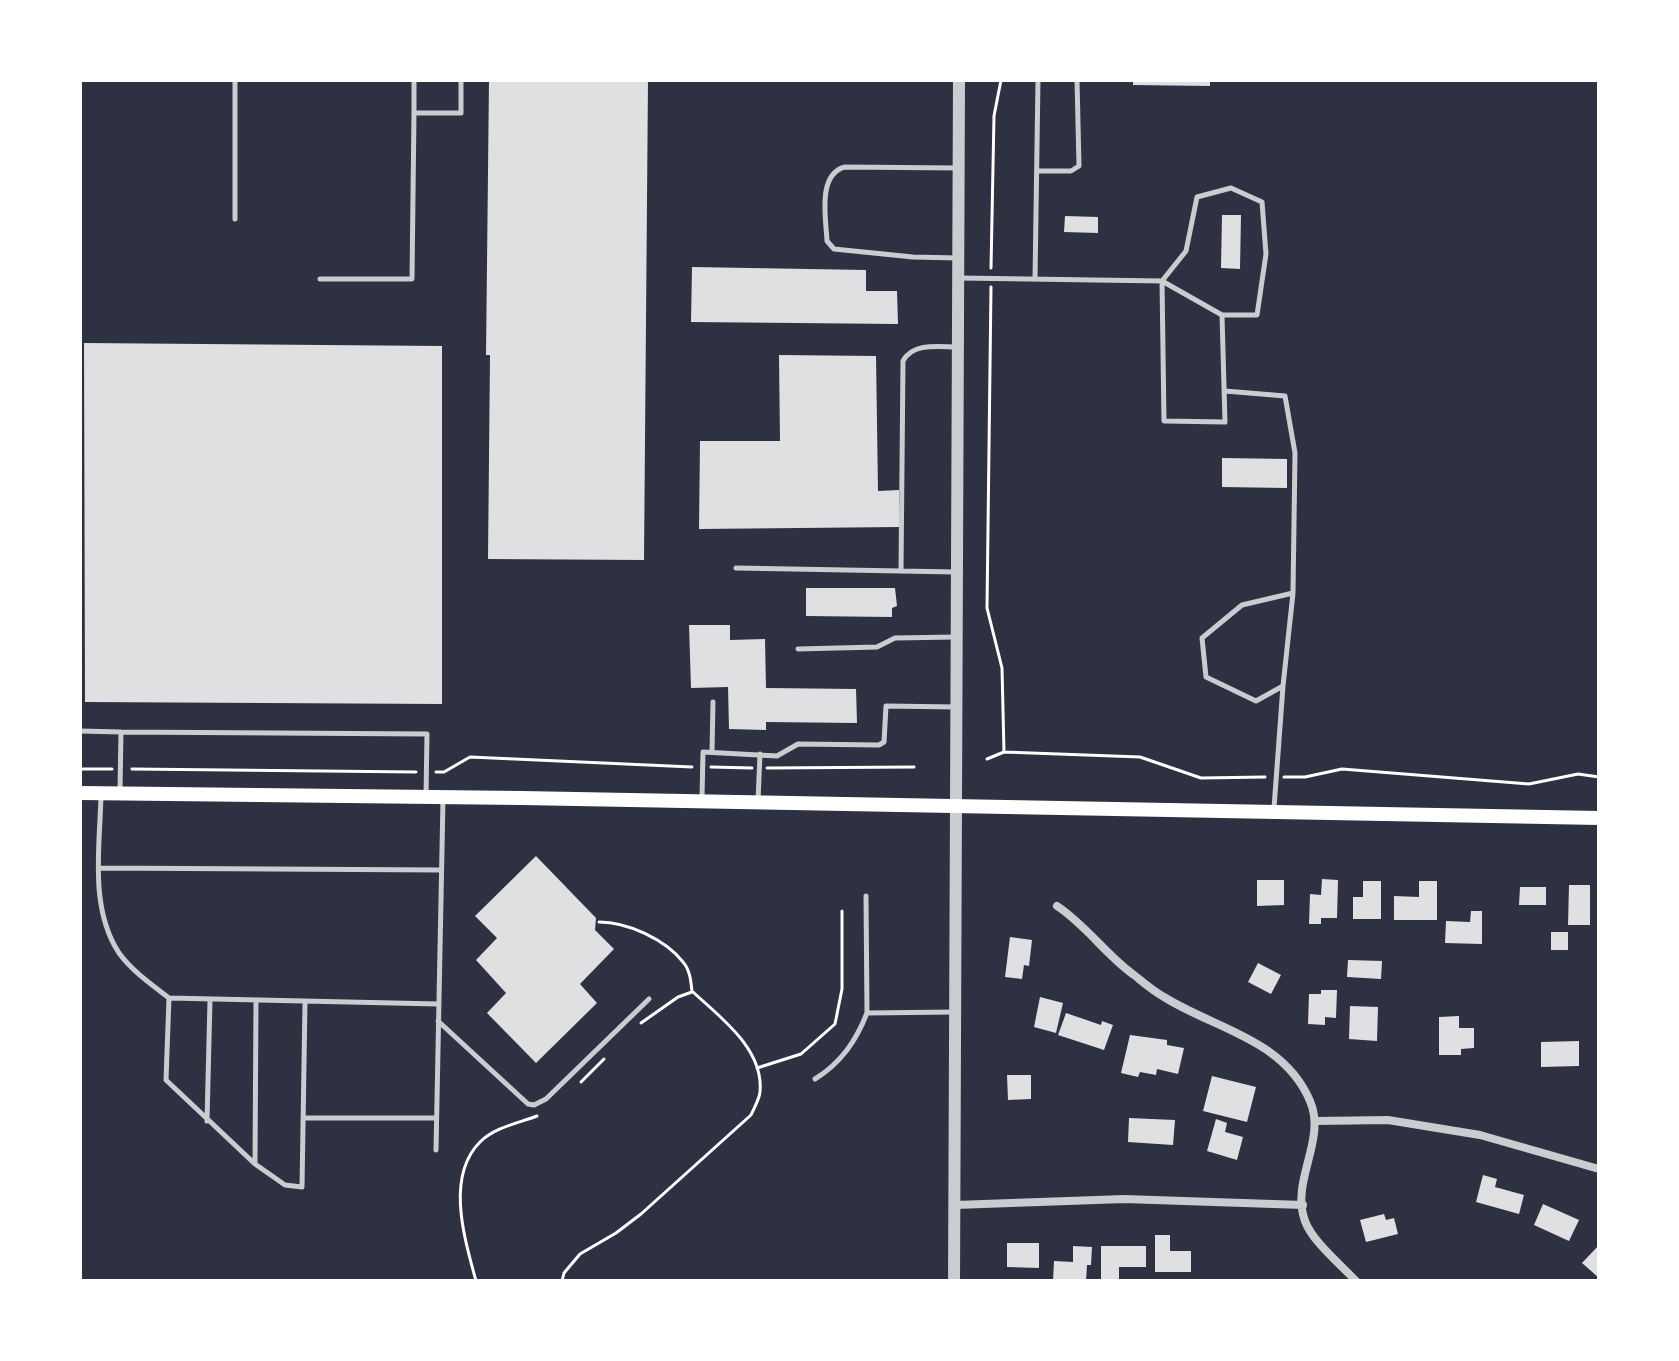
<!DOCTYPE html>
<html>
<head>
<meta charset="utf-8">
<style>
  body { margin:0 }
  #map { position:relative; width:1679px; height:1361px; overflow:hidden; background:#2d3142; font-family:"Asap Condensed",sans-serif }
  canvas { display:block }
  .frame { position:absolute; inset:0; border:82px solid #fff; pointer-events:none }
</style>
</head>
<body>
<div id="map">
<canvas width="1679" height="1361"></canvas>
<div class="frame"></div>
</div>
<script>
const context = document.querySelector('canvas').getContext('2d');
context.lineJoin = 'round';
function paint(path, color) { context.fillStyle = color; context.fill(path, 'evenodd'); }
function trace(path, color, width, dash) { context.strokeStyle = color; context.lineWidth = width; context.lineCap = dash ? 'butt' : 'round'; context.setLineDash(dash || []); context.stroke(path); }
const building = new Path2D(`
  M489 80H648L644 560 488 559 490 355H486Z
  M1133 80H1210V86L1133 85Z
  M1222 215H1241L1240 269 1221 268Z
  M1065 216 1098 217V233L1064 232Z
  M692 267 866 270V291H897L898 324 691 322Z
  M84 343 442 346V704L85 702Z
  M779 355 876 356 878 491 899 490V527L699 529 700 441H780Z
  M1222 458 1287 459V488L1222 487Z
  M806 588H895L897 606 892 608V617L806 616Z
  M689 625H730V640L765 639 766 688 856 689 857 723 766 722V730L729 729 728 687 691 688Z
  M536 856 596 918 595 930 614 949 580 984 597 1003 536 1063 487 1013 506 993 476 960 497 938 475 916Z
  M1322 879 1338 880 1337 918H1321V924H1309L1310 894 1321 895Z
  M1257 880H1284V905L1257 906Z
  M1363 881H1381V919H1353V897H1363Z
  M1419 881H1437V920H1394V896L1419 897Z
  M1569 885H1590V925H1568Z
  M1520 887H1546V905H1519Z
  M1471 911H1482V944L1445 943 1446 921 1470 922Z
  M1551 932H1568V950H1551Z
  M1010 937 1032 940 1029 966 1024 965 1022 979 1005 977Z
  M1348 960 1382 961 1381 979 1347 977Z
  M1258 963 1281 975 1271 994 1248 982Z
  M1321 990H1337L1336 1018 1325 1017V1025L1308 1024 1309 994H1321Z
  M1040 997 1063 1003 1056 1033 1034 1027Z
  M1350 1006 1378 1007 1377 1041 1349 1039Z
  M1066 1013 1101 1025 1102 1021 1113 1025 1104 1050 1058 1035Z
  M1459 1016V1028H1474V1048L1461 1049V1055H1439V1017Z
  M1130 1035 1167 1040V1045L1184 1048 1178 1074 1157 1069 1156 1075 1140 1072 1138 1077 1121 1073Z
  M1579 1041V1066L1541 1067V1042Z
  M1007 1075H1031V1099L1008 1100Z
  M1212 1076 1256 1087 1247 1122 1203 1111Z
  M1129 1118 1175 1120 1173 1145 1128 1142Z
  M1216 1119 1227 1123 1225 1132 1243 1137 1237 1160 1207 1151Z
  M1483 1175 1497 1179 1495 1187 1524 1195 1519 1214 1476 1202Z
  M1543 1204 1579 1220 1569 1241 1534 1225Z
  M1384 1214 1386 1220 1394 1218 1398 1234 1366 1242 1360 1220Z
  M1155 1235H1170V1251H1191V1272H1155Z
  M1007 1243H1039V1268L1007 1267Z
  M1599 1245V1278L1582 1263Z
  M1073 1246 1092 1247 1091 1265H1087L1086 1281H1053L1054 1261 1073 1262Z
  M1101 1246H1146V1267H1119V1281H1101Z`);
const path = new Path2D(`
  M991 268 994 116 1001 80
  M1004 752 1140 757 1201 778 1265 777
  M987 759 1004 752 1002 668 987 608 991 287
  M711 767 752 768
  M767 768 914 767
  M80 769H112
  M132 769 416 772
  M436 772H444L470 757 692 767
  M1284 777H1305L1342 769 1529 784 1578 774 1599 777
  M599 922C627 922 665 939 683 962 690 970 691 981 692 992L678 997 641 1023
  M757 1068 801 1054 835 1024 842 989V911
  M581 1082 604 1059
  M476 1281C465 1240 445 1177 480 1142 495 1127 519 1123 537 1116
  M562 1281 564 1273 580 1254 616 1233 641 1214 751 1115C754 1108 759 1100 760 1092 764 1049 721 1018 693 992`);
const service = new Path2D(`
  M414 80V113H461V80
  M958 168 845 167C817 174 826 219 827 241L834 249 913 257 958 258
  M1037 171H1071L1079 166 1077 80
  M235 219V80
  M960 278 1162 281 1186 251 1197 197 1231 188 1262 202 1266 254 1257 315H1222
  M320 279H412L414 113
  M1035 279 1038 80
  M1162 281 1222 315 1225 422 1164 421Z
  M1225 391 1285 396 1295 453 1293 593 1242 605 1202 638 1206 677 1256 701 1283 686 1274 808
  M736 568 955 572
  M901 571 903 361C913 342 939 347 958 347
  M798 649 877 647 895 638 956 637
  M1283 686 1293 593
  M80 731 121 732
  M712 752 713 702
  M120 790 121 732 427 734 426 796
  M101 795C100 846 89 907 119 953 132 971 152 985 169 998L438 1004
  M702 798 703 752 777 756 798 744 879 745 884 742 886 706 956 707
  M758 801 760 754
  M99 868 441 870
  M866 896 867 1013 955 1012
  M169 998 166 1080 255 1164 285 1185 302 1187 305 1003
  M438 1021 528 1104 534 1105 546 1099 649 999
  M815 1079C841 1063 856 1041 867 1013
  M303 1118H436
  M207 1121 210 1000
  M436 1150 443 799
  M255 1163 256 1001`);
const minor = new Path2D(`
  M1057 906C1086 925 1106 955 1134 975 1144 983 1153 991 1164 997 1215 1029 1284 1039 1310 1101 1327 1140 1290 1181 1305 1221 1312 1241 1341 1265 1356 1281
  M1316 1121 1388 1120 1480 1135 1599 1169
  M955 1205 1124 1199 1303 1205`);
const tertiary = new Path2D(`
  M954 1281 959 80`);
const secondary = new Path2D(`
  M80 793 522 798 1599 818`);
paint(building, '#e0e0e3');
trace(path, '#fff', 3);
trace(service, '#caccd0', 5);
trace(minor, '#caccd0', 8);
trace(tertiary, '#caccd0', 12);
trace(secondary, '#fff', 14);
</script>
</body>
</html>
